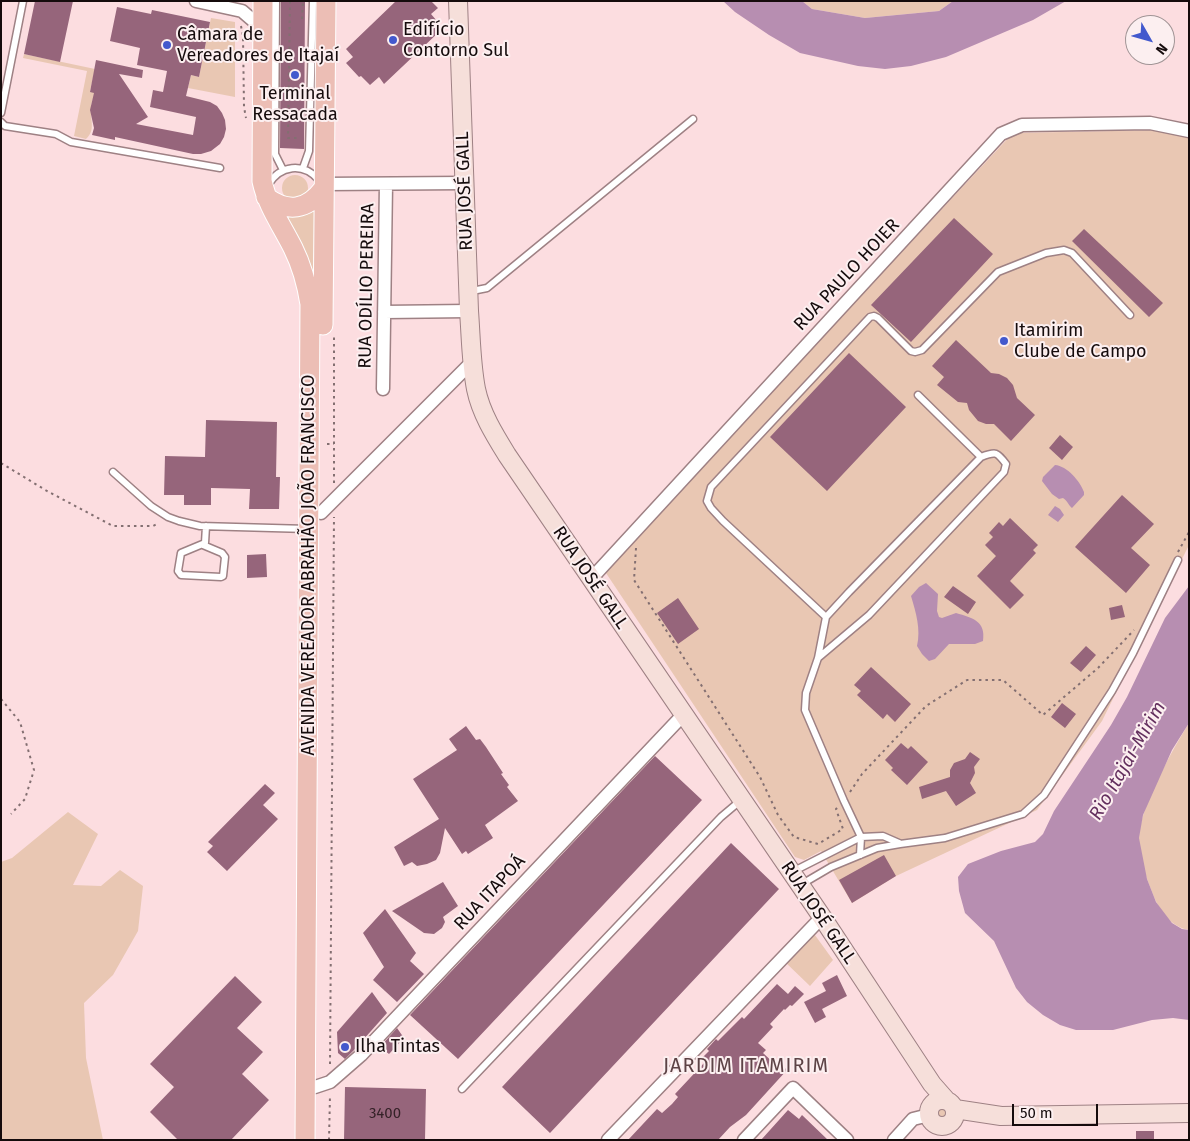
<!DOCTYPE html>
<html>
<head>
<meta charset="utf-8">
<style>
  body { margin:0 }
  #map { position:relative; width:1190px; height:1141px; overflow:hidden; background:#fcdde0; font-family:"Fira Sans",sans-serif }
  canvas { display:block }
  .frame { position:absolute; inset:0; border:2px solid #150b0c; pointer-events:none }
  .north { position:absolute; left:1125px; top:15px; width:50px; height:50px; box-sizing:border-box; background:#fceff0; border:1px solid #a09495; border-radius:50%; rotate:128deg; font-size:14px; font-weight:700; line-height:20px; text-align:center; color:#150b0c }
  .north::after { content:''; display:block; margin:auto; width:18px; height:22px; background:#4359cd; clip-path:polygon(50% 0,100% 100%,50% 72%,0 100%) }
  .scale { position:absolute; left:1012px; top:1104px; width:86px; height:22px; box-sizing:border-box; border:2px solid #150b0c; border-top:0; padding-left:6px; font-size:15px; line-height:18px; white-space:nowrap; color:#150b0c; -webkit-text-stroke:4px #fceff0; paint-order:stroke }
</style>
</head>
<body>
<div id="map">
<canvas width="1190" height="1141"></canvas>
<div class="frame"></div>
<div class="north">N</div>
<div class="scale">50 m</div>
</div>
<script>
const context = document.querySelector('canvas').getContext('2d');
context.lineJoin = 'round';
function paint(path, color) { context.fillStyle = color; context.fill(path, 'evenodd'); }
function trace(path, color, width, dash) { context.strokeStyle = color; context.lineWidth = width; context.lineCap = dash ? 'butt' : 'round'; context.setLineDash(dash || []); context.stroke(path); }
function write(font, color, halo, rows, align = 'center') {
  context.font = font + ' "Fira Sans",sans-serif'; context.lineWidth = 4; context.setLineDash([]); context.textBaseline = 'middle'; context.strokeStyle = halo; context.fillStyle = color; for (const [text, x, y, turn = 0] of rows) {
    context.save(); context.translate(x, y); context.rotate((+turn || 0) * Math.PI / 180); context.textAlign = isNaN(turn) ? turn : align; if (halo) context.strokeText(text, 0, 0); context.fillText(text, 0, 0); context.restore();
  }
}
const green = new Path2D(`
  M802 1H953L939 11 865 18 812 9Z
  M211 18 235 22V97L188 88 191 75 199 77Z
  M24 54 95 69 90 91 96 93C93 98 91 103 91 108 90 120 96 130 86 139L74 136 87 71 23 58Z
  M1161 130 1189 136V545L1186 551 1102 721 1037 810 896 876 852 903 821 851 804 860 795 857 606 573 607 567 1013 133Z
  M282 188a13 13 0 1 1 26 0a13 13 0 1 1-26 0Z
  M320 205 317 291C311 259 303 245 285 217L287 215C300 218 310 213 320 205Z
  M1189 723V930C1172 927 1161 913 1154 897 1147 879 1138 858 1139 838 1139 808 1173 749 1189 723Z
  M68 812 98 834 73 885 101 886 120 870 143 886 138 931 113 975 84 1003 86 1058 103 1140H1V862L12 858Z
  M812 931 833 960 810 986 784 961Z
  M935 1112a7 7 0 1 1 14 0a7 7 0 1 1-14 0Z`);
const water = new Path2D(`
  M723 1H802L812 9 865 18 939 11 953 1H1066L1033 20 946 57 911 66 885 69 858 66 800 53 769 35 735 12Z
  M1055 465C1067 466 1080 481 1084 492V495L1072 508C1068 505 1068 501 1063 498L1059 499 1052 494 1042 481 1043 477Z
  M1055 506 1060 509 1064 515 1058 522 1048 515Z
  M926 583 938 594 937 611 939 617 942 618 956 613C973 618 986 621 983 641L975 644H949L935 659 929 661 922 654 917 646C921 629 916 613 911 596L919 587Z
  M1189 586V723L1172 750 1143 815 1139 838 1147 879 1156 902 1172 923 1182 929 1189 930V1020L1173 1018 1152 1020 1113 1030H1076L1060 1025 1043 1015 1027 1002 1016 988 994 941 965 913 959 891 958 877 968 864 1001 851 1035 842 1043 834 1054 811 1111 725 1127 697 1165 618Z`);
const building = new Path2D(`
  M35 1H73L60 62 24 54Z
  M281 1H305L304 149 280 148Z
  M396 1H431L438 8 431 14 437 21 434 24 440 31 384 84 379 77 370 85 361 76 359 77 346 63 353 57 346 49Z
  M117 7 151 14 152 10 210 22 199 77 191 75 186 96 210 102 217 106 222 113 225 120 226 129 224 137 220 144 211 151 201 154H193L115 137V140L92 135 94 128 90 110 94 93 90 92 96 60 143 70 142 78 119 74 148 117 136 124 193 135 196 117 150 107 153 90 163 92 167 71 137 65 140 48 110 41Z
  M954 218 993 254 911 342 871 305Z
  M1084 229 1163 303 1149 317 1072 241Z
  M956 340 991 373 999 374 1007 378 1013 385 1017 398 1035 415 1011 441 994 424H986L978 421 969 410 967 403 958 402 937 385 944 377 932 366Z
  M849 353 906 407 827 491 770 437Z
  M206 420 277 422 276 477H280L279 509H249L250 489 211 488V505H184V495H164L165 456 205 457Z
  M1060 435 1073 447 1062 460 1049 448Z
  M1122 495 1154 524 1131 548 1150 565 1126 593 1075 547Z
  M1010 518 1038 545 1033 550 1036 553 1010 581 1024 595 1010 609 977 576 996 556 985 545 993 537 989 533 999 522 1003 526Z
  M266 554 267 577 247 578V555Z
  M953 586 976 602 968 614 944 597Z
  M678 598 699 629 678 644 657 613Z
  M1122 605 1125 617 1111 620 1109 608Z
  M1086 646 1096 655 1081 672 1070 663Z
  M871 667 911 704 895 722 887 714 883 719 857 695 861 691 854 685Z
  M1062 703 1076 714 1065 728 1051 717Z
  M466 726 476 740 480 739 486 747 503 773 501 774 509 785 507 787 518 801 485 825 493 838 468 854 466 851 462 854 445 828 440 853 436 860 427 864 417 866 412 862 404 866 394 847 439 819 413 779 457 750 449 739Z
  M901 743 908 749 911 746 928 762 907 785 891 770 893 768 885 760Z
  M970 752 980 759 974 767 975 773 970 783 976 793 956 806 946 791 922 799 919 787 950 777V770L954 763 965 759Z
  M655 756 702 800 458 1059 410 1015Z
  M265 784 275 793 263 805 278 819 227 871 207 852 213 846 208 842Z
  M731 843 779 889 550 1133 502 1087Z
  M884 855 896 876 852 903 839 880Z
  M443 882 458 906 443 917 445 922 442 928 434 934 424 933 392 911Z
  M385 909 416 953 410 961 424 974 397 1002 373 980 384 967 363 933Z
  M837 975 847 996 822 1009 826 1017 815 1023 804 1002 826 991 822 983Z
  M235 976 262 1002 237 1028 263 1052 242 1074 269 1100 231 1140H178L150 1112 174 1087 150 1064Z
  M777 984 788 994 795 986 804 994 792 1006 790 1005 785 1010 784 1009 770 1024 773 1027 758 1043 766 1050 763 1053 778 1067 781 1064 787 1070 746 1115 730 1127 718 1140H628L657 1109 662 1113 672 1104 678 1097 675 1094 704 1063 701 1059 709 1051 707 1049 716 1039 718 1041 742 1017 744 1019Z
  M372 992 387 1013 355 1049 345 1059 338 1053 337 1032Z
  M397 1028 404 1038 389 1054 380 1047Z
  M345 1087 426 1089 425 1140H344Z
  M788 1110 799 1119 802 1115 828 1140H761Z
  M1136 1131H1154V1140H1136Z`);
const path = new Path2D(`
  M290 1 288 138H300
  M302 19 303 1
  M241 26 243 36 244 107 246 118
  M327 444H334
  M1 463 47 491 113 526H153L159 523
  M334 483V335
  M636 548 634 580 760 777 778 815 794 837 818 844 843 829 836 809 838 807
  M1178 552 1189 532
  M1 699 20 722 34 770 25 799 11 814
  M850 792 862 774 926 706 967 680H1003L1043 715 1098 668 1134 630
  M330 1064 334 517
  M329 1140 330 1095`);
const lane = new Path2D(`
  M276 1 275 154 283 170
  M1 113 23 1
  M1 122 5 126 56 134 71 142 220 168
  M303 168 309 151 313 1
  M268 185C280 165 303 162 319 180
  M469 290H477L487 288 693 119
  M918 395 981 457
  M113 472 151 506 168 517 179 521 200 526 308 529
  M203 545 222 553 225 557 223 576 221 577 181 575 178 571 181 553 205 543 206 526
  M826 617 723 521 711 508 707 501 711 487 870 317 874 316 878 318 911 351 915 352 922 350 998 272 1046 253 1064 250 1072 253 1130 315
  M818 658 869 615 1004 472 1006 464C997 452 996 451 981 457L849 592 826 617 818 658 806 693 805 710 844 801 861 837 860 855
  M792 872 861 837 883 836 899 843
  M802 884 831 867 877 848 900 844 945 838 1023 814 1044 795 1112 691 1133 653 1178 560
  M462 1089 721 817 740 801`);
const street = new Path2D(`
  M196 1 242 11 263 29
  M323 184 465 183
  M384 312 469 311
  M383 389 386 184
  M321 513 472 362
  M591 579 1001 134 1022 125 1150 123 1189 131
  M315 1087 330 1082 361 1055 683 715
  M608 1140 822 917
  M744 1140 793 1088 847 1140
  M894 1140 913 1119 929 1115`);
const secondary = new Path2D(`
  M458 1 469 311C471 337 471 363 476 389 481 413 494 434 507 455L822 917 932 1084 947 1101
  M929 1113a13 13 0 1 1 26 0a13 13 0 1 1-26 0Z
  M955 1109 1001 1116 1189 1113`);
const primary = new Path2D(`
  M263 1 262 181C267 205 282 226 293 248 302 266 307 285 310 304L305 1140
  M266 197C288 213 307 210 323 189
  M323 325 326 1`);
const markers = [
  [393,40,5,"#4359cd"],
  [167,45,5,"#4359cd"],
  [295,75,5,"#4359cd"],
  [1004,341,5,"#4359cd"],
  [345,1047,5,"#4359cd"]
];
const numberNames = [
  ["3400",385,1114]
];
const poiNames = [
  ["Edifício",403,30],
  ["Contorno Sul",403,51],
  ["Câmara de",177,35],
  ["Vereadores de Itajaí",177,56],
  ["Terminal",295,94,"center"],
  ["Ressacada",295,115,"center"],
  ["Itamirim",1014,331],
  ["Clube de Campo",1014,352],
  ["Ilha Tintas",355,1047]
];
const streetNames = [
  ["RUA JOSÉ GALL",465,191,-92],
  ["RUA PAULO HOIER",847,275,-47],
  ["RUA ODÍLIO PEREIRA",367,286,-89],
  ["AVENIDA VEREADOR ABRAHÃO JOÃO FRANCISCO",309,565,-90],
  ["RUA JOSÉ GALL",590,578,56],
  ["RUA ITAPOÁ",490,893,-47],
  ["RUA JOSÉ GALL",818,913,56]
];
const waterNames = [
  ["Rio Itajaí-Mirim",1128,761,-60]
];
const quarterNames = [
  ["JARDIM ITAMIRIM",746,1066]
];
paint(green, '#e9c7b3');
paint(water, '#b78eb1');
paint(building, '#96657b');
trace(lane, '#9e8184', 9);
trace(street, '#9e8184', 15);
trace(secondary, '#9e8184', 20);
trace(primary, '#fff', 21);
trace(path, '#836f71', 2, [2.5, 4]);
trace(lane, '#fff', 6);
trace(street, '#fff', 12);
trace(secondary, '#f6dfda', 18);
trace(primary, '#ecbeb5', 19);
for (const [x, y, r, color] of markers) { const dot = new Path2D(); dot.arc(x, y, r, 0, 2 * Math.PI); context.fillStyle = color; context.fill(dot); trace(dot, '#fceff0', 2); }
write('15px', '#352228', null, numberNames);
write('18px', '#150b0c', '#fceff0', poiNames, 'left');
write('18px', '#150b0c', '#fceff0', streetNames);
write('italic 19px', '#64305f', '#fceff0', waterNames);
context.letterSpacing = '1px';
write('20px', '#5d4346', '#fceff0', quarterNames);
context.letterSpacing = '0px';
</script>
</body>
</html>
